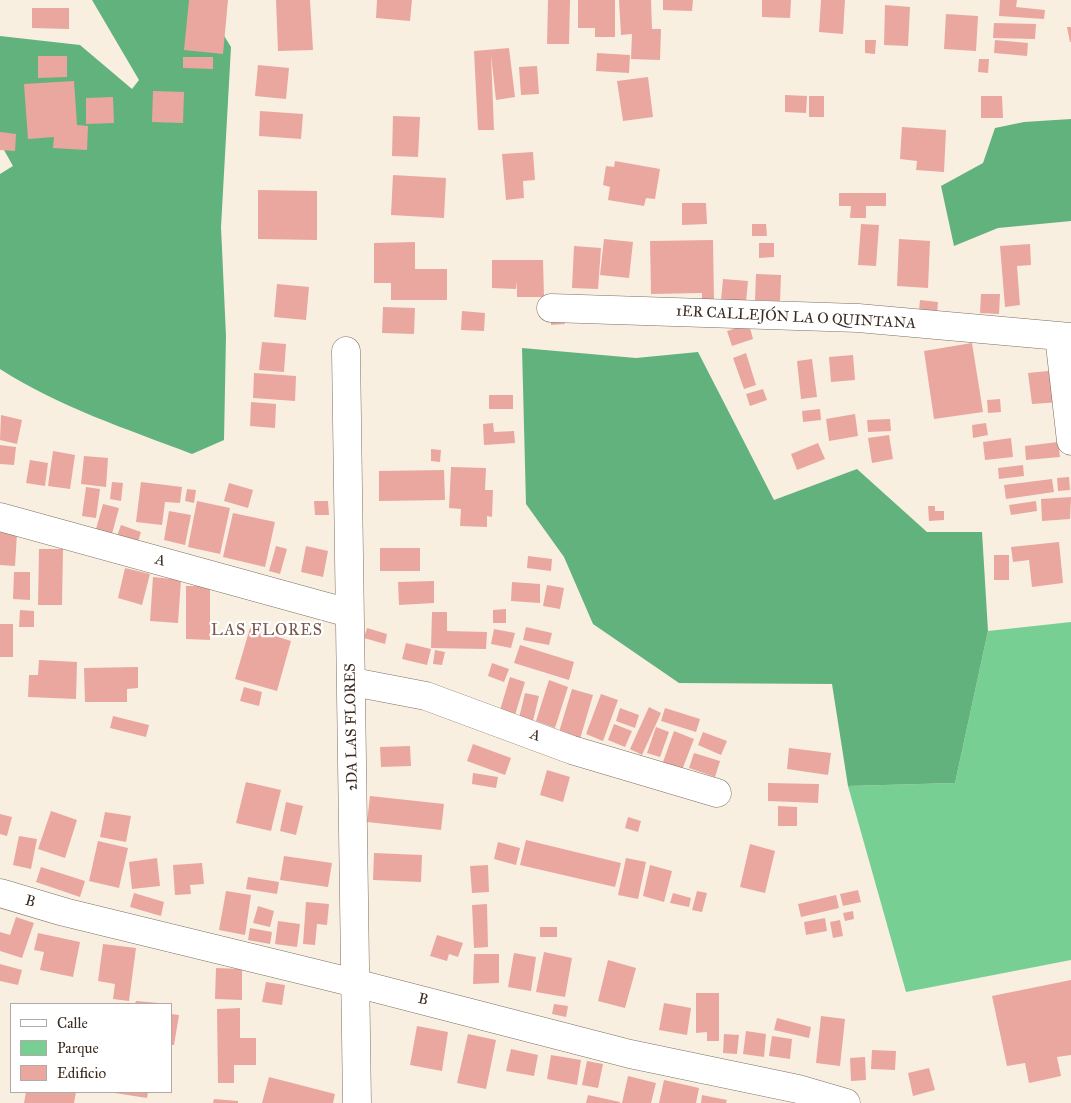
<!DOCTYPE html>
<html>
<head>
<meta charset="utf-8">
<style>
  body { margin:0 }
  #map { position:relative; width:1071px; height:1103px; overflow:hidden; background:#f8efe1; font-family:"IM FELL Great Primer",serif }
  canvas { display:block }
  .legend { position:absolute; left:10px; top:1003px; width:162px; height:90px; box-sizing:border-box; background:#fff; border:1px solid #b1aaa5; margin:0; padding:6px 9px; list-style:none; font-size:15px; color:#3b2a1e }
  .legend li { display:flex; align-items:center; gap:10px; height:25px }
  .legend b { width:25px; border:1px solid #b1aaa5 }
</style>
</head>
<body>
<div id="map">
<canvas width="1071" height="1103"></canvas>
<ul class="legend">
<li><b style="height:6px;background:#fff"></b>Calle</li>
<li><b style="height:14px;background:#78cf94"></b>Parque</li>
<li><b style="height:14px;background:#eaa79f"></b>Edificio</li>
</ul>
</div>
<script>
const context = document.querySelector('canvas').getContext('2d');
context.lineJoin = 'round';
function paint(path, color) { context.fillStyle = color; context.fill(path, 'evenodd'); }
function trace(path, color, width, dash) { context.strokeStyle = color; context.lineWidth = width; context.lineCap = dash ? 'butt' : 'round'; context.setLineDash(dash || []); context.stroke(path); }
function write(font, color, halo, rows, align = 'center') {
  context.font = font + ' "IM FELL Great Primer",serif'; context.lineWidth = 4.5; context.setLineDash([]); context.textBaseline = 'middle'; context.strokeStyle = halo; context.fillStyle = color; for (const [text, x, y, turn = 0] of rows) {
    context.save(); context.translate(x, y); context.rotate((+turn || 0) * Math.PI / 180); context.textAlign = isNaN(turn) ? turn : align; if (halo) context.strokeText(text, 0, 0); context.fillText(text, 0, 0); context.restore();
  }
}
const green = new Path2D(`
  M1071 622V960L906 992 848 786 955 783 988 631Z`);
const forest = new Path2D(`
  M92 0H202L231 47 221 227 226 336 224 440 192 454C127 429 59 407 0 369V174L13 166 0 143V36L80 45 132 89 139 80Z
  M1071 119V221L998 228 954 246 941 186 983 163 995 128 1024 122Z
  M522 348 636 358 698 352 774 500 857 469 927 532H982L988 631 955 783 848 786 832 684 679 683 593 624 564 557 526 504Z`);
const building = new Path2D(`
  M189 0H228L223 54 184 50Z
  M276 0H310L313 50 278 51Z
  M377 0H412L410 21 376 18Z
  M548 0H570L569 44H547Z
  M578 0H615V37H595V28H578Z
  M619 0H651L652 29H661L660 60 631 59 632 34 621 35Z
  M663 0H693L692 11 663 10Z
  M762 0H791L790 18 762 17Z
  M821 0H845L843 34 819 32Z
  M1000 0H1017L1016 7 1045 10 1044 19 999 16Z
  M885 5 910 7 908 46 884 45Z
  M32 8H69V29L32 28Z
  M946 14 978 16 976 51 944 49Z
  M994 23 1036 24 1035 39 993 38Z
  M1067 27H1071V42H1070Z
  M865 40H876L875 54 865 53Z
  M995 40 1028 43 1027 56 994 53Z
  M509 48 515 97 496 100 491 55 494 130H478L474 51Z
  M597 53 630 55 629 73 596 71Z
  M38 56H67V77L38 78Z
  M183 57H213V69L183 68Z
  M979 59H989L988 73 978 72Z
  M258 65 289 68 286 99 255 96Z
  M537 66 539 94 521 95 519 67Z
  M648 77 653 117 623 121 617 81Z
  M74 81 77 125 88 126 87 150 53 148 54 137 28 139 24 84Z
  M153 91 184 92 183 123 152 122Z
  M785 95 807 96 806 113 785 112Z
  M809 96H824V117H809Z
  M981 96H1002L1003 118H981Z
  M113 97 114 123 86 124V98Z
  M260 111 303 114 301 139 259 136Z
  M393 116 420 117 418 157 392 156Z
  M902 127 946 130 944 172 916 170 917 161 900 159Z
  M0 132 16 134 15 151 0 150Z
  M533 152 535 180 523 181 524 198 506 200 502 154Z
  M615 161 660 169 655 199 646 198 644 206 608 200 610 187 603 185 606 166 614 167Z
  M393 175 446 178 444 218 391 215Z
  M258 190 317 191V240L258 239Z
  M839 193H886V206H866V218H850L851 206H839Z
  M682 203H706L707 224 682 225Z
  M752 224H766L767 236H752Z
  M861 224 879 225 876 266 858 265Z
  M604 239 633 242 629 278 600 275Z
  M899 239 930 241 928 288 897 286Z
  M713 240 714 300H702V293L651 294 650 241Z
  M415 242V269H447V300H391V283H374V243Z
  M759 243H774V257L759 258Z
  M1030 244 1031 265 1017 266 1020 305 1005 307 1000 246Z
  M574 246 601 248 598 289 572 288Z
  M492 260H543L544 297H517V282L516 289 492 288Z
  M756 274 781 275 780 301 755 300Z
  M723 279 748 281 746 302 721 300Z
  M277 284 309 287 306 320 274 317Z
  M981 294H1000L999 314 980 313Z
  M920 300 938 302 937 314 919 311Z
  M383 307 415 308 414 334 382 333Z
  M462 311 485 313 484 331 461 330Z
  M564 315 565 324 551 325V316Z
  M749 324 753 339 732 346 727 331Z
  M262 342 286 344 284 372 259 370Z
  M972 343 983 412 934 419 924 351Z
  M746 353 756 385 744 389 733 358Z
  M853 355 855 380 831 382 829 357Z
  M812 359 817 397 801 399 797 361Z
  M1058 370 1061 402 1032 404 1028 373Z
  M254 373 296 376 295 401 253 398Z
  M763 389 767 400 750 406 746 394Z
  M489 395H513V409H489Z
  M1000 399 1001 412 988 413 987 400Z
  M251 402 276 404 275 428 250 426Z
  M820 409 821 420 803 422 802 411Z
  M855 414 858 436 829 441 826 419Z
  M1 415 22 420 17 444 0 440Z
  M890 419 891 431 868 432 867 420Z
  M493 423 494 432 514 431 515 443 484 445 483 424Z
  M986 423 988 435 973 438 972 425Z
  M889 435 893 459 872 463 868 438Z
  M1011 438 1013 457 985 460 983 442Z
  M1058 442 1060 457 1026 460 1025 446Z
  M818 443 825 459 797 470 791 454Z
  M0 445 16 447 14 465 0 464Z
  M431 449 441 450 440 462 431 461Z
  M53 451 75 455 70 489 48 486Z
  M84 456 108 458 106 487 81 484Z
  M30 460 48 463 45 486 26 483Z
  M1023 465 1024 476 999 479 998 468Z
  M451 467 486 468 485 490H493L492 517 487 516V527L460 526 461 509 449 508Z
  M444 470 445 500 379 501V471Z
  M1069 477 1070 490 1058 491 1057 478Z
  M1052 479 1054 492 1006 499 1004 485Z
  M112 482 123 483 121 501 110 499Z
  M141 482 182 487 180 503 165 502 162 525 136 522Z
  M229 483 253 490 248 508 224 501Z
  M86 487 100 489 96 518 82 516Z
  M187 489 196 490 194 503 185 501Z
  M1071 497 1070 519 1042 521 1041 499Z
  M197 501 230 508 220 554 188 547Z
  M314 501H328L329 515H315Z
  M1036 501 1037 511 1011 515 1009 505Z
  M103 504 119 508 112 534 96 529Z
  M928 506H935V511H944V520L929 521Z
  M169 511 191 515 185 545 164 540Z
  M233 513 275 522 265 567 223 557Z
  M121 525 141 532 138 542 117 536Z
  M0 532 17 533 15 566 0 565Z
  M1059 542 1063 583 1032 587 1029 560 1013 562 1011 547Z
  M276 546 287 549 280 574 269 571Z
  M306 546 328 551 323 577 301 572Z
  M380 548H420V571H380Z
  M39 549H63L62 605H38Z
  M994 555H1009V580H994Z
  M528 556 552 559 551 571 527 568Z
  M125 568 150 574 142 605 118 598Z
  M14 572H30V600L13 599Z
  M153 577 181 580 178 623 150 621Z
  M434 581V603L399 605 398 582Z
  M512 582 540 584V603L511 601Z
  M547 585 564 588 560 609 543 606Z
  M186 586H210V640L186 639Z
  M506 609V623H493V610Z
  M20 610 34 611V627H19Z
  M432 612H447V631L487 632 486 649 431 648Z
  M0 624H13V657H0Z
  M526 627 552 633 549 645 523 640Z
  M250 628 291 641 277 691 235 679Z
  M367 628 387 634 385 644 364 638Z
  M494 629 515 633 511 648 491 644Z
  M406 643 431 649 427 665 402 659Z
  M520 645 574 662 569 680 514 663Z
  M435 650 445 652 442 665 433 664Z
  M39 660 77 662 76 699 28 697 29 675H38Z
  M492 663 509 669 504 682 488 676Z
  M138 667V688L127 689V702H85L84 668Z
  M510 677 525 682 515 715 500 710Z
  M549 680 568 687 555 728 536 721Z
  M244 687 262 692 259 706 240 701Z
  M572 689 593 695 580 739 559 732Z
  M525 693 539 696 533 721 519 718Z
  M601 694 618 700 603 741 586 734Z
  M649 707 661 713 642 755 630 749Z
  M620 708 639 715 635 728 616 721Z
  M665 708 700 719 696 732 661 721Z
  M113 716 149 725 146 737 110 728Z
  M614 724 632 731 625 747 608 740Z
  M656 727 669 732 660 757 647 753Z
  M674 731 694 739 682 770 663 762Z
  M703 732 727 741 721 755 698 745Z
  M473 744 511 758 505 775 467 761Z
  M410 746 411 766 381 767 380 747Z
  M789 748 831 753 828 775 787 769Z
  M694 753 720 761 715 777 689 768Z
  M547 770 570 777 563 802 540 795Z
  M473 773 498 777 496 788 472 784Z
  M246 782 281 790 271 831 236 823Z
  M768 783 819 784 818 803 768 801Z
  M370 796 444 804 441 830 367 822Z
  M286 802 303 806 296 835 280 831Z
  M778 806 797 807V826H778Z
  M51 811 77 820 65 858 38 849Z
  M105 812 131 816 126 842 100 837Z
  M0 814 12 817 7 836 0 834Z
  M628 817 641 821 638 832 625 828Z
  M19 836 37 839 31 869 13 865Z
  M526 840 621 863 615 887 520 865Z
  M98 841 128 848 119 888 89 881Z
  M498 842 520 848 516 865 494 859Z
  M750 844 775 851 765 893 740 887Z
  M374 853 422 855 421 882 373 880Z
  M284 856 332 863 328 887 280 880Z
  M157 858 160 886 132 889 129 862Z
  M626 858 646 862 638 899 618 895Z
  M202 863 204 884 190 885 191 894 175 895 173 865Z
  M488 865 489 892 472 893 470 866Z
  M650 865 672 871 664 902 643 896Z
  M41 867 85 881 80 897 36 882Z
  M248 877 279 882 277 894 246 889Z
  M858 890 861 902 843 906 840 894Z
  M226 891 251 895 245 935 219 930Z
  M697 891 707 893 702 912 692 910Z
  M134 893 164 902 161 916 130 907Z
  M673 893 691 898 689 907 670 903Z
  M836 895 839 908 801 917 798 904Z
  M306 902 329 904 327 925 317 924 315 945 303 944Z
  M487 904 488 947 474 948 472 905Z
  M258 906 274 911 270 927 253 923Z
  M853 911 854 919 845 921 843 913Z
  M16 917 34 923 22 958 0 951V932L10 935Z
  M825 918 827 931 806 935 804 922Z
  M840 920 843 936 833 938 830 922Z
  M278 921 300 924 297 947 275 944Z
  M540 927H557V937H540Z
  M250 928 272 932 270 944 248 940Z
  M38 933 80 942 73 977 40 970 44 952 34 950Z
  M437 935 463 943 458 957 449 954 447 961 430 956Z
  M103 944 136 948 129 1001 113 999 115 984 98 981Z
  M544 952 572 958 565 997 536 992Z
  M514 953 536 957 531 991 508 987Z
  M474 954H499V983L473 984Z
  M608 960 636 968 625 1008 598 1001Z
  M0 964 22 970 18 985 0 981Z
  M216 968 242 969V1000L215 999Z
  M1071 980V1055L1057 1057 1061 1076 1029 1083 1025 1063 1007 1066 992 996Z
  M266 982 285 985 282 1005 262 1002Z
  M696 993H719V1041H707V1032L696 1033Z
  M136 1001 159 1003V1004H135Z
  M664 1003 691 1008 687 1035 659 1030Z
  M554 1004 568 1006 566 1017 552 1014Z
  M240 1008V1038H256V1065H234V1083H218L217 1009Z
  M171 1014 179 1015 174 1045H171Z
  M821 1016 845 1019 840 1066 816 1063Z
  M777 1018 811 1027 809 1038 774 1030Z
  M417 1026 448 1032 442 1071 410 1065Z
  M746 1031 766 1034 764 1057 743 1054Z
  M468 1034 496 1040 486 1089 457 1083Z
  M724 1034 739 1035 737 1054 723 1053Z
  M772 1036 792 1039 790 1059 769 1056Z
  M511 1049 538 1055 534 1076 506 1071Z
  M872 1050 896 1051 895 1070 871 1069Z
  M551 1055 581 1060 577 1085 547 1079Z
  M865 1057 866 1080 851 1081 850 1058Z
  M587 1061 603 1064 598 1088 582 1085Z
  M929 1068 935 1090 913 1096 908 1073Z
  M628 1076 656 1083 651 1103H622Z
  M269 1077 335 1094 333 1103H262Z
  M664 1080 699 1088 696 1103H659Z
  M26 1092H76L74 1103H24Z
  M108 1092H148L147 1098Z
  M588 1095 620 1102V1103H586Z
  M702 1095 727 1100 726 1103H701Z
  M214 1099 238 1101V1103H213Z`);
const minor = new Path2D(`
  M551 308 858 318 1071 337
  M1059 336 1071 441
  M346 351 357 1103
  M0 517 349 613
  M353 682 426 696 572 750 717 793
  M0 893 64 912 355 983 630 1054 798 1089 846 1103`);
const streetNames = [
  ["1ER CALLEJÓN LA O QUINTANA",796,318,3],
  ["A",160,561,15],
  ["2DA LAS FLORES",352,727,-91],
  ["A",535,736,20],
  ["B",30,902,16],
  ["B",423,1000,14]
];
const neighbourhoodNames = [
  ["LAS FLORES",267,631]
];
paint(green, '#78cf94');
paint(forest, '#62b27e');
paint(building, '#eaa79f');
trace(minor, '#7d6f62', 29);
trace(minor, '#fff', 28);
write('15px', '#3b2a1e', '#fff', streetNames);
context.letterSpacing = '1px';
write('16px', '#78564b', '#fff', neighbourhoodNames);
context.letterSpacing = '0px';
</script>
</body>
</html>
